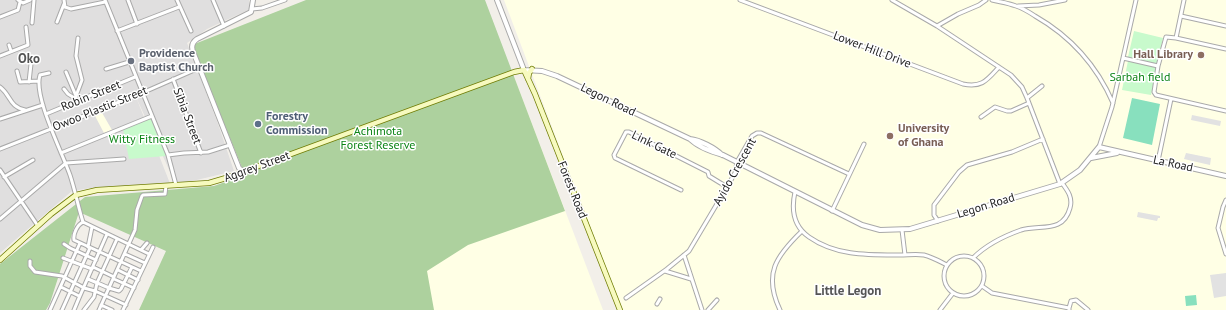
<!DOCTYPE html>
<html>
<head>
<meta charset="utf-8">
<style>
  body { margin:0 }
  canvas { display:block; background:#f2efe9 }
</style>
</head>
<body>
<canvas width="1226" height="310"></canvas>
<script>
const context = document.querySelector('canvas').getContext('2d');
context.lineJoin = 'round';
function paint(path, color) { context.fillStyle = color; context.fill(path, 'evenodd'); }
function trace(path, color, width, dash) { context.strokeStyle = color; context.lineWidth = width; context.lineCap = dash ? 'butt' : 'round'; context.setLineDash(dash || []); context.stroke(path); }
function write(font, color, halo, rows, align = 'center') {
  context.font = font + ' "PT Sans",sans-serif'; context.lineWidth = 3; context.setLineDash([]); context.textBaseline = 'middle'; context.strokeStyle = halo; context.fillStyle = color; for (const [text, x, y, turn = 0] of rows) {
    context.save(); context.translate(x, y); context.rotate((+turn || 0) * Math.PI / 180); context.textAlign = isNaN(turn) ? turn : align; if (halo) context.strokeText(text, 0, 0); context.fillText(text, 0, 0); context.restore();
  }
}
const residential = new Path2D(`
  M0 0H249L250 9 207 29 187 43 217 121 234 171 176 185 136 97 171 186 91 188 72 191 0 253Z`);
const education = new Path2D(`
  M504 0H1226V310H621Z
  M513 74 603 310H385Z
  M101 111 112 130 104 133 94 114Z`);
const forest = new Path2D(`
  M306 0H485L565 211 468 245 427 271 434 310H139L166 251 79 212 50 303 46 310H0V264L85 197 214 186 245 175 192 45Z`);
const park = new Path2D(`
  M1134 31 1163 38 1157 64 1128 57Z
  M1128 61 1157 67 1151 95 1122 90Z
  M151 117 166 156 129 159 123 129Z`);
const pitch = new Path2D(`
  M1132 98 1160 104 1152 145 1123 138Z
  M1196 295 1197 305 1186 306 1185 296Z`);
const parking = new Path2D(`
  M1192 115 1221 121 1220 126 1191 120Z
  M1186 153 1211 158 1210 165 1184 159Z
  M1138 212 1160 216V218H1158L1157 221 1137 217Z
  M1226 273V296L1214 298 1210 275Z`);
const minor = new Path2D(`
  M18 0 23 3 30 0
  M64 0 65 7 71 9 105 2
  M105 0 168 155 176 185
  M128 0 137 24
  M177 0 191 31
  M213 0 224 26
  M740 0 963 84C982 88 987 80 999 67
  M892 0 937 26 1011 75 1022 87 1027 98 1060 184
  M992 0C1000 2 1008 3 1016 6 1022 8 1029 12 1035 16 1070 36 1097 66 1113 103
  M1018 6 1039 5 1065 0
  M252 9 262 8 285 0
  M1181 16 1226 26
  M0 17 18 10 20 2
  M57 22 64 4
  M32 23 34 0
  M937 26 958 14 979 5 986 0
  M117 31 179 7
  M1176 38 1184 0
  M9 45 11 51
  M1226 49 1176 38 1166 37 1158 66 1154 92 1156 95 1226 111
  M0 56 28 45 26 27
  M27 56 31 64 29 82
  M1123 58 1158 66
  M106 69 129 62
  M17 71 20 82 38 81
  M66 72 76 96
  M49 73 40 75C33 96 62 152 70 175 75 190 78 206 83 222L149 254
  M173 79 201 153
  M0 87C11 95 9 107 25 110
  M64 89 68 94 76 99
  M1027 98 1042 86
  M76 102V96L82 80 76 56 78 38
  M46 114 135 77
  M981 117 995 107 1007 111H1011L1029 103
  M0 119 43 105
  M1099 147 1112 107 1136 0
  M0 149 142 93 199 68
  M61 153 152 116
  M168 155 184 153 208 152 230 145
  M1158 161 1171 99
  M0 170 38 226
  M4 177 33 160
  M681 190 615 158 614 155 626 132H629L708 172 709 176 727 187
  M795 192C791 210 793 226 809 237 836 256 868 255 900 255 908 255 916 254 924 255 932 257 939 261 947 265
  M1226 200 1223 207 1218 228 1226 254
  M832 211 864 144
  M0 219 66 163 124 159
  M938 221 934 215V205L959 172 967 165 1012 152 1043 139
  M83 222C77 225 73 234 74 240L141 271
  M902 230 905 255
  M64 244 70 248 96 260
  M88 247 92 227
  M141 250 147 243
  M125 254 145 263
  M684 255 702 310
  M944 276a20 20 0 1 1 40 0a20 20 0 1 1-40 0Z
  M63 258 92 269
  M973 258C986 245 1004 236 1021 230 1040 224 1063 234 1070 208 1073 198 1068 191 1062 183
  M30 261V266L35 272 62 276 84 288 95 291 126 305
  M93 267 114 277
  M118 270 138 280
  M665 271 691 279
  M88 279 109 288 119 291 121 289 132 267
  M114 279 134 288
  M982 286 992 293 1069 308V310
  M61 287 79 296
  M626 298 667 269 689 251 727 187 735 173 737 162 752 136 757 133H761L849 174
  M657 304 660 299
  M101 305 112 310
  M1069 308 1071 301 1076 300 1088 310
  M50 310 80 243
  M62 310 90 248
  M74 310 79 298 107 234
  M84 310 94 297 97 283 117 239
  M99 310 135 230 137 210 142 196 143 195 165 194 166 186
  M123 310 153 247
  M708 310 717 300
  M780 310C763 274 776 256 802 231
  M940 310 953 293`);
const tertiary = new Path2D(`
  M497 0 524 70 542 71 557 76 690 139C698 147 712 152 723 155L862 225 880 230 910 229 1060 184 1080 170 1099 147 1226 176
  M690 139C700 140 715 148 722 155
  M1091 158 1117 153
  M244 172 239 168 194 54C191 48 191 43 197 39L251 12 253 0`);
const secondary = new Path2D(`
  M528 79 529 73 532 69
  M0 260 51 214 76 195 97 190 209 183 226 178 514 72 524 70 535 94 620 310`);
const markers = [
  [1201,55,4,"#8d6e63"],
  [131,61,4,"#6b7280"],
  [258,124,4,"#5c6f8a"],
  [890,136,4,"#8d6e63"]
];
const streetNames = [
  ["Lower Hill Drive",872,50,21],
  ["Robin Street",91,96,-22],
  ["Legon Road",608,100,26],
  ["Owoo Plastic Street",100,109,-22],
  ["Sibia Street",187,116,69],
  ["Link Gate",654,145,26],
  ["La Road",1173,164,12],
  ["Aggrey Street",257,167,-20],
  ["Ayido Crescent",735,172,-61],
  ["Forest Road",572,190,68],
  ["Legon Road",986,206,-17]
];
const worshipNames = [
  ["Providence",139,54],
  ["Baptist Church",139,68]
];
const educationNames = [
  ["Hall Library",1193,55],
  ["University",898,129,"left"],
  ["of Ghana",898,143,"left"]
];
const parkNames = [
  ["Sarbah field",1140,78],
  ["Achimota",378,132],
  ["Forest Reserve",378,146],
  ["Witty Fitness",142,140]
];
const serviceNames = [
  ["Forestry",266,117],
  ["Commission",266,131]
];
const neighbourhoodNames = [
  ["Oko",29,59],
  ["Little Legon",848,291]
];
paint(residential, '#e0dfdf');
paint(education, '#ffffe5');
paint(forest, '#add19e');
paint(park, '#c8facc');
paint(pitch, '#88e0be');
paint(parking, '#e2e2e2');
trace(minor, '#a9a9a9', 5);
trace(tertiary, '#a9a9a9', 6);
trace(secondary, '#707d05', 6);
trace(minor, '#fff', 3);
trace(tertiary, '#fff', 4);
trace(secondary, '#f7fabf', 4.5);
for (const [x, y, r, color] of markers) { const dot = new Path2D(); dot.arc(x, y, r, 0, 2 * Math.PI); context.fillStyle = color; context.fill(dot); trace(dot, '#fff', 1.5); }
write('12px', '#222', '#fff', streetNames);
write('bold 12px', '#5b616d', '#fff', worshipNames, 'left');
write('bold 12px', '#785e54', '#fff', educationNames, 'right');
write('12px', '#0c8416', '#fff', parkNames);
write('bold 12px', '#4e5e75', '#fff', serviceNames, 'left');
write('bold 13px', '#555', '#fff', neighbourhoodNames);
</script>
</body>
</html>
